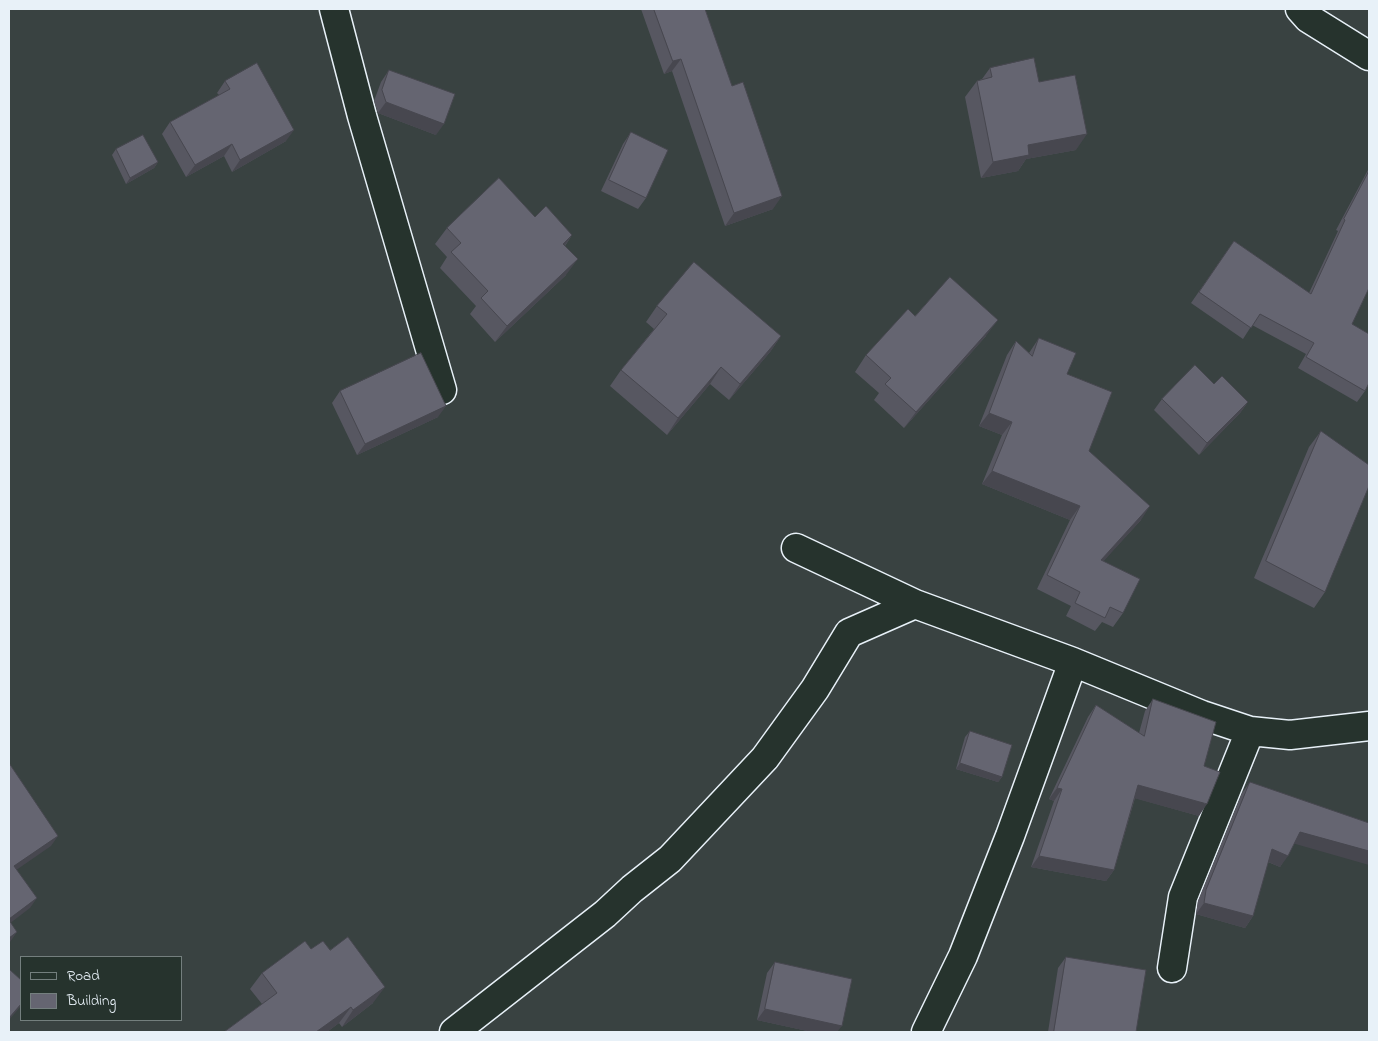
<!DOCTYPE html>
<html>
<head>
<meta charset="utf-8">
<style>
  body { margin:0 }
  #map { position:relative; width:1378px; height:1041px; overflow:hidden; background:#394241; font-family:"Indie Flower",sans-serif }
  canvas { display:block }
  .frame { position:absolute; inset:0; border:10px solid #e8f1f8; pointer-events:none }
  .legend { position:absolute; left:20px; top:956px; width:162px; height:65px; box-sizing:border-box; background:#26332d; border:1px solid #747f7e; margin:0; padding:6px 9px; list-style:none; font-size:15px; color:#e8f1f8 }
  .legend li { display:flex; align-items:center; gap:10px; height:25px }
  .legend b { width:25px; border:1px solid #747f7e }
</style>
</head>
<body>
<div id="map">
<canvas width="1378" height="1041"></canvas>
<div class="frame"></div>
<ul class="legend">
<li><b style="height:6px;background:#26332d"></b>Road</li>
<li><b style="height:14px;background:#656571"></b>Building</li>
</ul>
</div>
<script>
const context = document.querySelector('canvas').getContext('2d');
context.lineJoin = 'round';
function trace(path, color, width, dash) { context.strokeStyle = color; context.lineWidth = width; context.lineCap = dash ? 'butt' : 'round'; context.setLineDash(dash || []); context.stroke(path); }
function paint(path, color) { context.fillStyle = color; context.fill(path, 'evenodd'); }
const minor = new Path2D(`
  M334 9 362 116 442 390
  M1300 9 1308 18 1369 56
  M796 548 915 604 1073 662 1202 715 1250 731 1290 735 1369 726
  M1172 968 1183 897 1250 731
  M454 1032 605 914 632 889 670 859 765 758 815 689 849 633 915 604
  M926 1032 963 956 1010 836 1073 662`);
const wall = new Path2D(`
  M641 9H705L773 209 725 226 672 71 664 74Z
  M990 68 1039 82 1076 150 1026 159 1018 171 981 178 965 97 977 81 982 79Z
  M389 70 436 135 378 113 374 101 381 82Z
  M225 81 286 141 232 172 224 156 186 177 162 134 170 122 219 95 217 93Z
  M631 132 646 198 638 209 601 191 623 144Z
  M116 149 158 162 154 168 126 184 112 155Z
  M1369 168V288L1352 324 1365 391 1357 402 1298 368 1306 354 1252 325 1243 339 1191 303 1234 241 1309 293 1338 231 1336 230Z
  M535 217 572 235 565 246 566 275 495 342 470 314 476 306 440 268 447 257 435 244 447 228Z
  M657 306 781 336 770 352 729 400 710 384 667 435 610 386 621 370 654 329 646 322Z
  M915 316 986 336 904 428 874 400 879 393 855 372 866 355Z
  M1039 338 1067 374 1089 451 1141 520 1103 561 1123 613 1113 627 1102 622 1095 631 1066 616 1071 606 1037 589 1070 520 982 484 1002 435 979 426 1007 355 1016 341 1029 353Z
  M340 391 438 417 357 455 332 403Z
  M1162 399 1248 402 1240 413 1199 455 1154 410Z
  M1321 431 1325 592 1314 608 1254 578 1309 447Z
  M1153 699 1204 766 1199 816 1135 798 1114 870 1106 881 1031 867 1054 801 1049 799 1088 717 1096 705 1139 733 1145 711Z
  M970 731 1002 777 998 782 956 769 965 737Z
  M1250 782 1294 844 1280 867 1268 862 1253 916 1245 928 1196 914 1198 901 1242 793Z
  M311 949 330 950 373 1003 342 1027 339 1023 327 1032H224L262 1004 250 989 262 973Z
  M1066 957 1136 1032H1048L1058 968Z
  M775 962 837 1032H812L757 1020 767 973Z`);
const shadedWall = new Path2D(`
  M681 59 672 71 664 74 673 61Z
  M386 102 444 124 436 135 378 113Z
  M294 130 286 141 232 172 240 160Z
  M1087 134 1076 150 1026 159 1018 171 981 178 993 162 1028 145Z
  M232 144 224 156 186 177 195 165Z
  M158 162 154 168 126 184 130 178Z
  M782 196 773 209 725 226 734 213Z
  M572 235 561 251 563 244Z
  M578 259 566 275 495 342 507 326Z
  M998 320 986 336 904 428 916 412Z
  M781 336 770 352 729 400 740 384Z
  M721 367 710 384 667 435 678 418Z
  M1248 402 1240 413 1199 455 1207 443Z
  M446 406 438 417 357 455 365 444Z
  M989 413 1012 422 1002 435 979 426Z
  M992 471 1080 506 1070 520 982 484Z
  M1150 506 1141 520 1092 574 1101 560Z
  M960 763 1002 777 998 782 956 769Z
  M1138 785 1207 804 1199 816 1130 797Z
  M1057 788 1062 789 1054 801 1049 799Z
  M1300 832 1369 851V865L1292 843Z
  M58 836 51 846 9 875 14 866Z
  M1272 849 1288 856 1280 867 1264 860Z
  M1039 856 1114 870 1106 881 1031 867Z
  M37 898 30 908 9 924V919Z
  M1204 903 1253 916 1245 928 1196 914Z
  M17 932 10 942 9 943V938Z
  M385 987 373 1003 342 1027 353 1010Z
  M21 1004V1006L9 1020V1018Z
  M351 1007 339 1023 327 1032H316Z
  M765 1009 842 1026 837 1032H812L757 1020Z`);
const building = new Path2D(`
  M654 9H705L732 86 743 82 782 196 734 213 681 59 673 61Z
  M1034 58 1039 82 1075 75 1087 134 1028 145 1029 155 993 162 977 81 992 77 990 68Z
  M257 63 294 130 240 160 232 144 195 165 170 122 230 89 225 81Z
  M389 70 455 94 444 124 386 102 382 90Z
  M631 132 668 150 646 198 609 180Z
  M143 135 158 162 130 178 116 149Z
  M1369 171V288L1352 324 1369 334V383L1365 391 1306 357 1314 343 1260 314 1251 328 1199 292 1234 241 1311 294 1345 220 1344 219Z
  M499 178 535 217 546 206 572 235 563 244 578 259 507 326 481 298 488 291 451 252 461 243 447 228Z
  M694 262 781 336 740 384 721 367 678 418 621 370 667 314 657 306Z
  M950 277 998 320 916 412 885 384 891 378 866 355 908 309 915 316Z
  M1039 338 1076 353 1067 374 1112 392 1089 451 1150 506 1101 560 1140 579 1123 613 1110 607 1105 618 1075 603 1080 592 1047 575 1080 506 992 471 1012 422 989 413 1016 341 1032 356Z
  M421 353 446 406 365 444 340 391Z
  M1195 365 1214 384 1222 376 1248 402 1207 443 1162 399Z
  M1321 431 1369 465V486L1325 592 1266 561Z
  M1153 699 1216 722 1204 766 1220 772 1207 804 1138 785 1114 870 1039 856 1062 789 1057 788 1096 705 1144 736Z
  M970 731 1012 745 1002 777 960 763Z
  M9 763 58 836 14 866 37 898 9 919Z
  M1250 782 1369 823V851L1300 832 1288 856 1272 849 1253 916 1204 903 1206 890Z
  M9 920 17 932 9 938Z
  M348 937 385 987 353 1010 351 1007 316 1032H224L277 993 262 973 305 941 311 949 323 941 330 950Z
  M1066 957 1146 970 1136 1032H1054Z
  M775 962 852 979 842 1026 765 1009Z
  M9 969 21 980V1004L9 1018Z`);
trace(minor, '#e8f1f8', 31);
trace(minor, '#26332d', 28);
paint(wall, '#575761');
paint(shadedWall, '#47474f');
paint(building, '#656571');
trace(building, '#47474f', 1);
</script>
</body>
</html>
